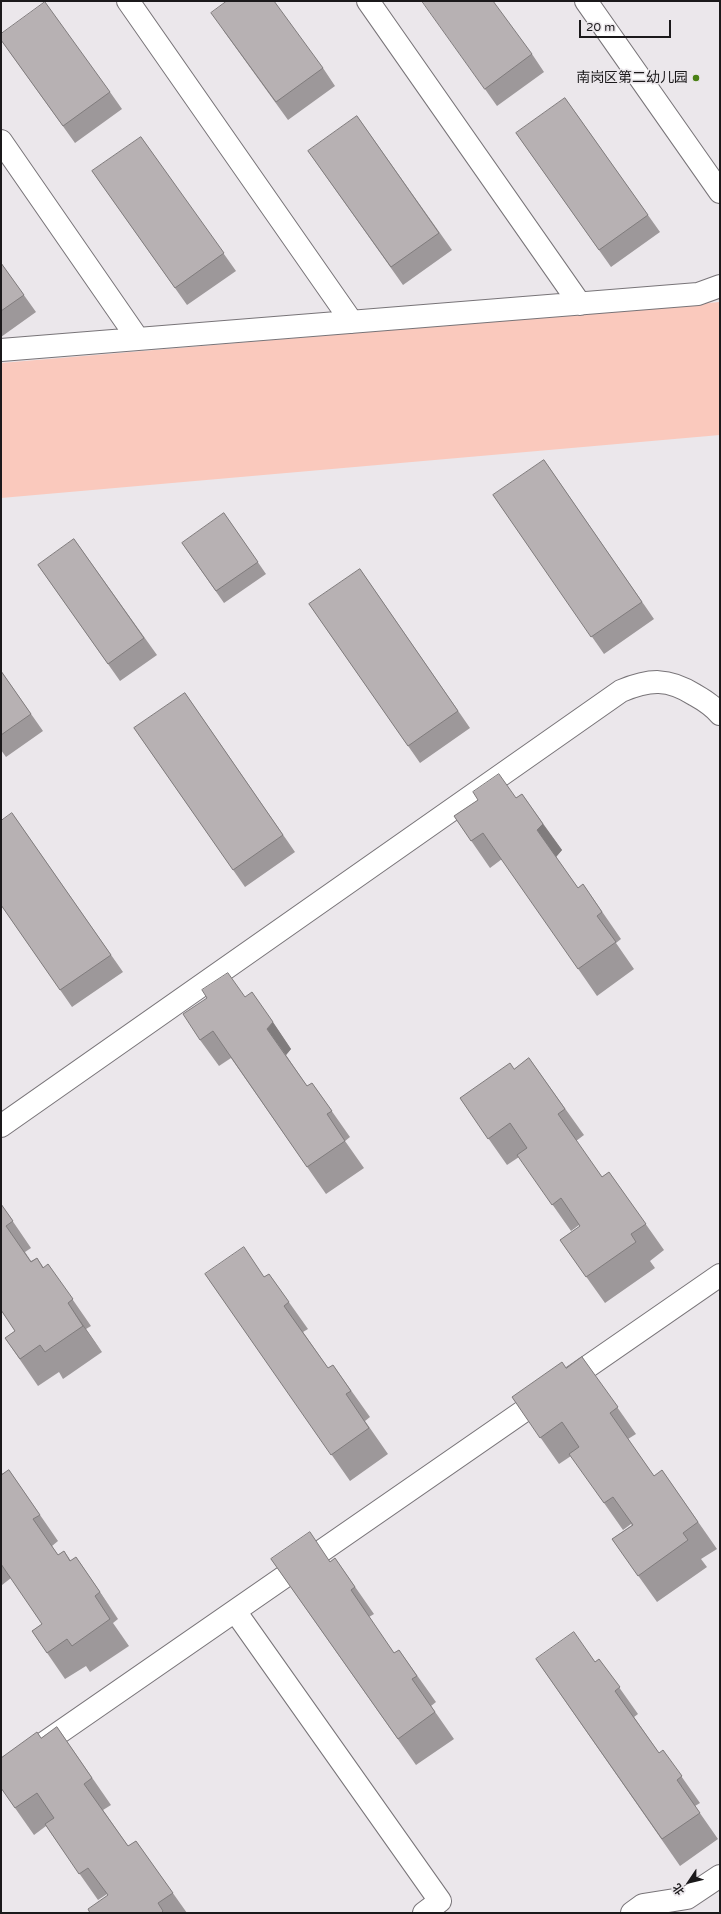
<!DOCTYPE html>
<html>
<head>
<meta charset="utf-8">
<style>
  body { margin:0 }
  #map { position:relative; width:721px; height:1914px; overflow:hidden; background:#ebe7eb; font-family:"Varela Round","Noto Sans SC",sans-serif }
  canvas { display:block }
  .frame { position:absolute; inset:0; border:2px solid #1b191b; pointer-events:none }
  .north { position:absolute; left:669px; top:1862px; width:40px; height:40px; -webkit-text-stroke:3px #ebe7eb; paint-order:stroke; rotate:235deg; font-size:11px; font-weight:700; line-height:16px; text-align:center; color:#1b191b }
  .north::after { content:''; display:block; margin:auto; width:14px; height:18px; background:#1b191b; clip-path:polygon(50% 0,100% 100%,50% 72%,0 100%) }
  .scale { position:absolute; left:579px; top:20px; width:92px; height:18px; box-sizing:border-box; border:2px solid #1b191b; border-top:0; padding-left:5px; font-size:12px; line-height:14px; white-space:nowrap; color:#1b191b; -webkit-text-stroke:3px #ebe7eb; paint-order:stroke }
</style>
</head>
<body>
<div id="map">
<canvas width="721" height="1914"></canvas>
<div class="frame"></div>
<div class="north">北</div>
<div class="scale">20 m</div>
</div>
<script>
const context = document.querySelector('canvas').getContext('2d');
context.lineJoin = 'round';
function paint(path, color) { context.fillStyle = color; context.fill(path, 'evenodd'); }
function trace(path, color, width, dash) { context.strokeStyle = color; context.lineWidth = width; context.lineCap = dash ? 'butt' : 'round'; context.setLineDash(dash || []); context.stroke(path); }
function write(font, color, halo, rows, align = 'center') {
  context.font = font + ' "Varela Round","Noto Sans SC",sans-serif'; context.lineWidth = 3; context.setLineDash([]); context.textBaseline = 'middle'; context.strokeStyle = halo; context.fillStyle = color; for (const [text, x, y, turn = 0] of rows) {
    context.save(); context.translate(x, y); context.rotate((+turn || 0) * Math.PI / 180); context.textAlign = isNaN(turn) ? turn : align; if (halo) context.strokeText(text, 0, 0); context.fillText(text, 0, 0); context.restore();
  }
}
const green = new Path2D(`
  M720 302V435L1 498V363Z`);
const minor = new Path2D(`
  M128 1 352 322
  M368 1 580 304
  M586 1 720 192
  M1 141 138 339
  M1 350 698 294 720 286
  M1 1126 621 691C650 679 668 678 695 695 704 700 713 706 720 714
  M235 1611 440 1901 424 1913
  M1 1773 720 1275
  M632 1913 643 1905 687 1898 720 1876`);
const wall = new Path2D(`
  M433 16 532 54 544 72 497 106Z
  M223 30 323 68 335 86 288 120Z
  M1 40 110 92 122 109 75 143Z
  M565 98 660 232 611 267 516 133Z
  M357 116 452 250 403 285 308 151Z
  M141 137 236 271 187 305 92 171Z
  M1 263 36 312 1 337Z
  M544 460 654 619 604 654 493 495Z
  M224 513 266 574 224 603 182 543Z
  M74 539 157 655 120 681 38 565Z
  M360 569 470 728 420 763 309 604Z
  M1 671 43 731 6 757 1 750Z
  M185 693 295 852 245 887 134 728Z
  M522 794 562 850 556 857 578 888 583 884 621 939 616 943 634 969 597 996 502 859 490 868 454 816 478 800 516 798Z
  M12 813 123 972 72 1007 1 905Z
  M252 992 291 1049 286 1055 307 1086 312 1083 350 1137 345 1141 364 1168 326 1194 231 1058 219 1066 200 1040Z
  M529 1058 584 1135 576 1141 602 1177 609 1172 664 1250 650 1261 655 1268 605 1303 560 1240 580 1226 579 1225 571 1231 519 1157 507 1165 460 1098 514 1069Z
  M1 1204 31 1248 25 1252 31 1261 37 1258 44 1268 48 1264 91 1326 86 1329 102 1352 63 1379 59 1372 38 1386 5 1338 15 1331 1 1310Z
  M205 1274 264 1277 269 1274 308 1329 303 1332 328 1368 333 1365 370 1417 365 1421 388 1454 350 1481Z
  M582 1357 636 1434 628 1439 654 1476 662 1470 717 1549 701 1559 707 1567 657 1602 612 1539 632 1525 631 1524 623 1530 571 1456 559 1464 512 1397 566 1368Z
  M9 1470 58 1541 52 1546 58 1555 64 1551 71 1561 76 1557 118 1619 113 1623 129 1646 90 1672 86 1666 65 1679 32 1631 42 1624 11 1578 2 1585 1 1583V1472L2 1474Z
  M335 1558 374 1614 369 1617 394 1653 399 1650 436 1702 431 1706 454 1739 416 1765 271 1559 330 1562Z
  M536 1659 595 1662 599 1659 638 1714 634 1717 659 1753 663 1750 700 1803 695 1806 718 1839 680 1866Z
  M57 1727 111 1805 103 1810 128 1846 136 1841 187 1913H90L108 1895 107 1894 98 1900 46 1826 34 1835 1 1788 41 1738Z`);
const shadedWall = new Path2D(`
  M543 824 562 850 556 857 537 830Z
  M273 1022 291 1049 286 1055 267 1029Z
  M68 1303 86 1329 102 1352 83 1326Z
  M76 1557 94 1584 118 1619 100 1592Z`);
const building = new Path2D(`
  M227 1H274L323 68 276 102 211 13Z
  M422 1H493L532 54 485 89Z
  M45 2 110 92 63 126 1 40V34Z
  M565 98 648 215 599 250 516 133Z
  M357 116 439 233 391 267 308 151Z
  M141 137 224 253 175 288 92 171Z
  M1 263 24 295 1 311Z
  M544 460 642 602 591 637 493 495Z
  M224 513 258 562 216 591 182 543Z
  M74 539 144 638 108 664 38 565Z
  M360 569 458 711 408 746 309 604Z
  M1 671 31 714 1 735Z
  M185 693 283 835 233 870 134 728Z
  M499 774 516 798 522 794 543 824 537 830 578 888 583 884 602 912 597 916 616 942 578 969 483 833 471 841 454 816 478 800 473 792Z
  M12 813 111 955 60 990 1 905V821Z
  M228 973 245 997 252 992 273 1022 267 1029 307 1086 312 1083 332 1111 327 1114 345 1141 307 1167 213 1031 200 1040 183 1014 207 998 202 990Z
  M529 1058 565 1109 558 1114 602 1177 609 1172 646 1224 631 1234 636 1242 586 1277 560 1240 580 1226 561 1198 552 1205 517 1155 527 1148 510 1123 488 1139 460 1098 510 1063 514 1069Z
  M1 1204 13 1221 6 1226 31 1262 37 1258 43 1268 48 1264 73 1299 68 1303 83 1326 45 1352 40 1345 20 1359 5 1338 15 1331 1 1310Z
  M244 1247 264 1277 269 1274 289 1302 284 1306 328 1368 333 1365 351 1391 346 1394 369 1428 331 1455 205 1274Z
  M582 1357 618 1407 610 1413 654 1476 662 1470 698 1522 683 1533 688 1540 638 1576 612 1539 633 1525 613 1497 604 1503 569 1454 579 1447 562 1422 540 1438 512 1397 562 1362 566 1368Z
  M9 1470 40 1515 33 1519 58 1555 64 1551 70 1561 76 1557 100 1592 95 1596 110 1619 72 1646 67 1639 47 1653 32 1631 42 1624 1 1564V1472L2 1474Z
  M310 1532 330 1562 335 1558 355 1587 351 1590 394 1653 399 1650 417 1676 412 1679 435 1712 398 1739 271 1559Z
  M574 1632 595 1662 599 1659 620 1687 615 1691 659 1753 663 1750 682 1776 677 1780 700 1813 662 1839 536 1659Z
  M57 1727 92 1778 84 1784 128 1846 136 1841 173 1893 158 1903 163 1911 161 1913H90L88 1909 108 1895 88 1868 79 1874 45 1824 54 1818 37 1793 15 1808 1 1788V1758L37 1732 41 1738Z`);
const markers = [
  [696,78,4,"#4a8015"]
];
const poiNames = [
  ["南岗区第二幼儿园",688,78]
];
paint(green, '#fac9bd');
trace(minor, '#787478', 24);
trace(minor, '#fff', 22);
paint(wall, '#9d989a');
paint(shadedWall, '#807c7d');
paint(building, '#b7b1b3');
trace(building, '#807c7d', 1);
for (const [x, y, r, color] of markers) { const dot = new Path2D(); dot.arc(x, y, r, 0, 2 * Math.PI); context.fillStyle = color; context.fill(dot); trace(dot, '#ebe7eb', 1.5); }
write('14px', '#1b191b', '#ebe7eb', poiNames, 'right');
</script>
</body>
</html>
